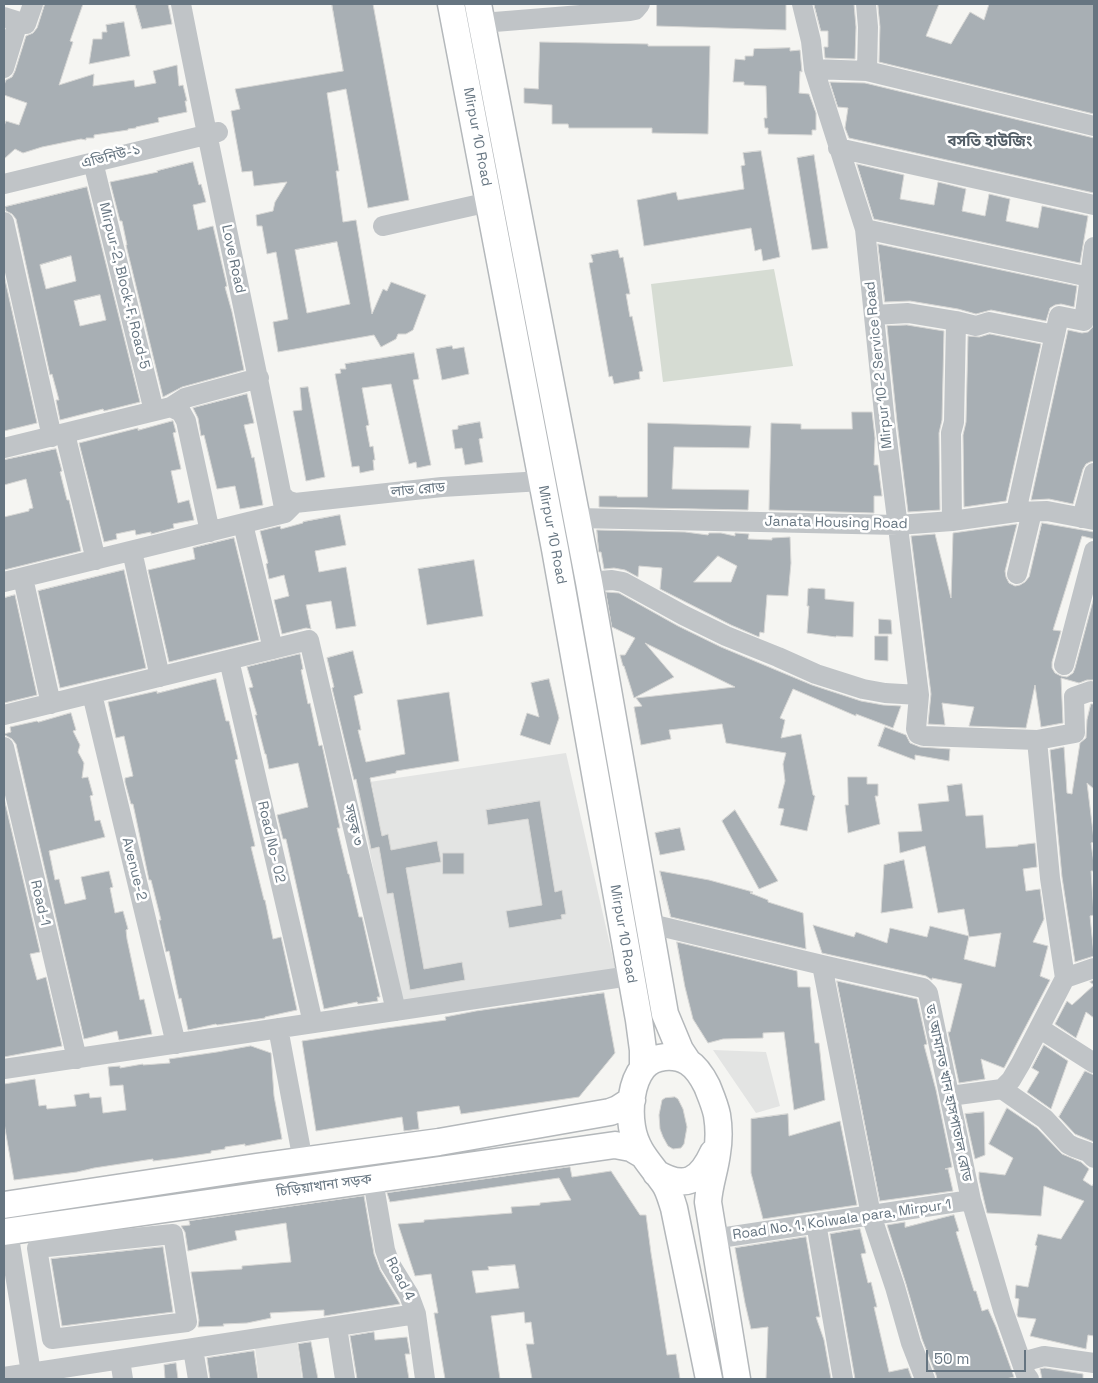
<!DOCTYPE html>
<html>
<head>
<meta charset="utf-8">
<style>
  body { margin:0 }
  #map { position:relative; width:1098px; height:1383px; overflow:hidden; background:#f5f5f2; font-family:"Space Grotesk",sans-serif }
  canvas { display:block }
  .frame { position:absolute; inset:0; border:5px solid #667581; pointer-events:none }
  .scale { position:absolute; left:926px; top:1350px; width:100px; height:22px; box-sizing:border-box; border:2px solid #667581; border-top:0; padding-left:6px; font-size:15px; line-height:18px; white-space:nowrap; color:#667581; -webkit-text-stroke:4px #fff; paint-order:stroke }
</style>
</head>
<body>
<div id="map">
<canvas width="1098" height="1383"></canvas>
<div class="frame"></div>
<div class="scale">50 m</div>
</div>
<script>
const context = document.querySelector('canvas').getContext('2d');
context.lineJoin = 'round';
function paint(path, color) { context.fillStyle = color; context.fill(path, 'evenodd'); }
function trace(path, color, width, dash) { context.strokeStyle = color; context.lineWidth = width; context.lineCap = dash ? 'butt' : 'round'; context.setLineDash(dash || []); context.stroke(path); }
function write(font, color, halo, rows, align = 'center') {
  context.font = font + ' "Space Grotesk","Noto Sans Bengali",sans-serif'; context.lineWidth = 5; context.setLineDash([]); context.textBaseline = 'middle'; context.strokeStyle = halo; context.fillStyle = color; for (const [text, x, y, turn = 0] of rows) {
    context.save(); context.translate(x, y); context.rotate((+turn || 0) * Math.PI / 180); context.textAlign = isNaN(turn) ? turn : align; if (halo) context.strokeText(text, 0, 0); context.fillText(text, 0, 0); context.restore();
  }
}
const built = new Path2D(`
  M566 753 616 971 401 1005 356 784ZM372 784 382 836 388 835 390 845 371 849 358 787ZM540 801 555 892 562 891 566 913 561 915V919L509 928 506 911 542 905 528 819 488 825 486 810ZM437 842 440 862 406 868 424 969 461 962 465 980 410 990 393 893 387 894 380 852Z
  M713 1050 766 1052 780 1106 756 1113Z
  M297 1341 302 1379H259L255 1347Z`);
const green = new Path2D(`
  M774 269 793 366 663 382 651 284Z`);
const building = new Path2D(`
  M45 4H83L70 41 73 42 59 85 94 74 93 86 134 80 135 87 156 83 153 71 177 65 179 86 183 85 187 101H185L187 112 158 118 159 122 136 127V128L128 129V130L94 135V138H86V140L81 139 42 147 23 153 15 149 4 159V126L6 121 19 125 27 103 4 95V85L6 80 12 77 15 71 26 36 33 33 37 28Z
  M135 4H168L172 24 142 29Z
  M332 4H373L409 200 368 208 346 89 327 93 339 171H336L343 222 356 220 372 314 383 289 387 291 391 282 426 295 413 330 406 334H398L396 339 381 347 374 335 278 352 273 322 288 319 276 252 267 254 262 226H257L256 215 273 211 275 202 287 182 254 186 252 171 242 172 231 111 240 109 235 89 343 71ZM337 242 350 304 307 313 295 250Z
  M657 4H786V30L657 26Z
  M814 4H854L856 27 855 59 825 58 824 47H828V31H821Z
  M878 4H939L926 36 951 44 970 12 984 20 989 4H1094V114L879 62 880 27Z
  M124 22 130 56 89 64 93 39H102V32H107L106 25Z
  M540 42 648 44V46H710L708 134 652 133V128H569L568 124H552V105L524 103V88L538 89Z
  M790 48V51L800 50 802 72 800 71 799 93 809 94 816 113V130H812V135L768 134V128H765L764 118H767L766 86 744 85V82H733L735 59 745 60V56H753L754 49Z
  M830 82 865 83 1094 138V193L849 138 845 128 848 108 838 107Z
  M761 151 780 257 763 261 761 249 755 251 751 228 644 246 637 200 676 192 678 200 744 189 741 166 745 165 743 153Z
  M814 155 828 248 812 250 797 158Z
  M193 162 199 185 201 184 206 202 193 205 198 230 213 226 227 286 225 287 232 312 244 370 182 387 163 397 126 245H127L122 221H120L110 182 158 172 157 171Z
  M857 164 904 175 900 199 934 205 938 182 966 189 962 211 985 216 989 194 1010 199 1006 221 1038 228 1042 206 1088 216 1080 263 874 219Z
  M87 187 140 402 104 411 103 409 60 420 56 400H59L52 374 50 375 16 219 12 214 6 211 5 207ZM71 256 76 281 46 289 40 265ZM100 295 106 320 80 326 74 301Z
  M878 244 1077 286 1074 307 1061 304 1055 305 1050 308 1046 321 991 310 976 314 958 309 910 301 885 302Z
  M618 250 620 258 623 257 630 294H626L630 317 632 316 643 371 639 372 640 379 614 384 612 376 609 377 589 263 593 262 591 255Z
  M4 275 37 423 4 431Z
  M907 325 944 331 942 420 939 433 940 510 908 512 897 422 887 326Z
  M1094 326V461L1090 462 1086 464 1083 469 1073 504 1049 499 1031 500 1068 330 1082 333 1088 332Z
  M990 334 1041 344 1006 501 964 507 963 435 966 422 968 336 979 337Z
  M452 346 453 349 464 347 469 374 442 380 436 349Z
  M414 353 419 379 413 380 431 465 417 468 416 462 409 464 391 384 362 388 369 425 366 426 370 447 373 446 375 460H373L374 470 360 473 359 466 352 467 335 374 341 373 340 369H346L345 364Z
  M308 387 325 477 306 481 293 411 302 410 300 388Z
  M247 394 254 423 244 425 252 458 254 457 263 505 240 509 235 486 217 489 204 435 201 436 198 418 193 408Z
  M852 412H872L875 438 874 465H878L882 496H874V513L769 510 771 423 801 424V429H852Z
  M173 421 176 432 173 433 181 469 171 471 178 503 189 500 194 520 173 524 174 528 151 534V532L136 535 135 530 116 534 117 539 104 542 79 443 138 428V430Z
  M480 422 483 438 479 439 483 462 465 465 462 448 455 449 452 430 458 429V426Z
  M648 423 751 426 749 448 674 447 672 489 749 490 748 510 599 507V496H617V497H647Z
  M56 449 62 471 60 472 67 500H69L81 551 4 570V517L29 511V509L33 508 26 479 4 485V460Z
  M340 515 346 545 315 551 319 572 346 567 356 626 336 629 331 601 306 605 311 629 306 628 282 634 274 600 289 596 284 575 269 579 266 564 268 563 260 531 280 526 281 529 303 523V522Z
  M1042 523 1094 532V539L1082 536 1053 630 1061 631 1052 662V668L1055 673 1061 676 1067 677 1073 673 1075 668 1094 597V680H1087L1079 683 1061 678 1063 723 1041 727 1035 685 1026 728 969 726 974 707 942 703 945 725 928 724 931 694 911 536 935 534 951 598 953 533 1017 524 1005 571 1006 577 1009 583 1015 586 1020 585 1025 582 1029 577Z
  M597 530 685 532 708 535 709 533H721L735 536V533L749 534 748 539 772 540V538L790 537 791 563 788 596 767 595 764 633 760 632 759 637 731 625 660 589 662 568 639 566 638 577 625 570 614 568 604 569 601 552H599ZM718 556 737 566 731 582H694Z
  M234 538 259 640 169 662 148 570 195 559 193 548Z
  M474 560 483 616 427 625 418 569Z
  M124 570 146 668 60 688 38 591Z
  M812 588 825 589V599L854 602 853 637 836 636V637L807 633 809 606H807L808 589Z
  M606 592 619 593 678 626 721 647 812 685 861 701 883 705 901 706 893 728 856 714V716L793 689 780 718 785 720 781 738 801 734 813 795 815 796 807 831 780 825 784 809 778 808 785 781 783 764 786 753 726 743 722 724 669 730 671 739 641 745 634 707 642 706 636 698 735 687 645 643 674 677 634 698 624 666H623L620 655H625L635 638 612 627Z
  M15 595 37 695 4 703V598Z
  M879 619 891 620 892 634H879Z
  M875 636H888V661L875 660Z
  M353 651 363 693 354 696 361 730H358L366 762 405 754 397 700 449 692 459 761 396 771V773L370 778 382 836 388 834 391 850 437 841 441 862 406 868 424 969 462 962 465 980 410 990 393 893 387 894 379 847 371 849 356 779 354 780 332 688 334 687 327 658Z
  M300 654 303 669 301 670 308 704 310 703 319 746 322 745 340 828H337L348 874H349L359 917H362L380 997H377L378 1001 358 1004 357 1002 324 1009 286 839H283L277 815 308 807 298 763 269 769 266 754H265L255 715H257L249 688 253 687 247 667Z
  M216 679 226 721H229L238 759 235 760 255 846 251 847 264 900H265L273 939 281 937 297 1010 265 1017V1018L217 1025 216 1024 188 1030 181 998 179 999 169 951 166 952 159 920H161L151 880H149L133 804H131L125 782V778L133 776 124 736 116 738 108 702 157 691V693Z
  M549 679 559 718 550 745 520 735 527 713 539 717 531 683Z
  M1091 704H1094V789L1087 783 1094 840V842L1091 843 1094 864V871H1091L1094 915 1090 916 1094 956 1075 962 1062 877 1050 750 1064 747 1067 793 1072 794 1080 743 1086 738 1087 720Z
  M71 713 76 730 73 731 80 745 78 752 84 763 82 778 88 777 93 795 90 796 95 821 100 820 105 837 49 851 55 880 59 879 65 904 86 899 81 877 109 871 113 887 110 888 115 913 123 911 128 929 126 930 127 939 140 1000 144 999 152 1034 119 1040 117 1031 84 1039 16 744 12 739 5 735 4 734 11 732 10 727 37 721 38 722Z
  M885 727 906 735 910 743 920 747 950 749 949 761 915 755V760L878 746Z
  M848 777H867V784H878V796H875L880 824 848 833 845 805H848Z
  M962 784 966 816 983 815 986 848 1018 846V845L1035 843 1037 867 1023 869 1026 891 1040 889 1044 919 1033 942 1048 946 1040 976 1050 980 1004 1068 981 1059 985 1079 959 1083 948 1032H950L962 984 932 978V980L926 976 822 953 813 925 854 937 856 932 887 943 890 928 927 937 930 926 969 936 964 959 995 967 1001 933 969 937 964 909 938 913 925 846 900 853 898 832 922 831 918 804 949 801 947 786Z
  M4 798 40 952 30 954 37 980 46 977 62 1046 4 1057Z
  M540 801 555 892 562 890 566 914 561 915 562 919 509 928 506 911 542 905 528 819 488 825 486 810Z
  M735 810 778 881 759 889 722 821Z
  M680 828 685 850 660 855 655 833Z
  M443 853H464V874H443Z
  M904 860 913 908 881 913 884 865Z
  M660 871 709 880 753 892 750 893 768 900V902L803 913 806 949 671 917Z
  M677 942 797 971 798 987H810L815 1043H819L825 1100 794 1110 784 1032 763 1033V1038L723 1039 708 1043 693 1019 685 987Z
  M1094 980V1018L1086 1012 1076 1038 1055 1024 1067 1001 1072 1005 1094 985 1090 982Z
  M837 981 917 999 927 1044 924 1045 936 1090 952 1167 945 1169H948L953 1191 880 1201Z
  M604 993 615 1053 579 1097 461 1114 459 1106 417 1112 419 1129 404 1131 402 1117 316 1131 302 1041 387 1028 446 1020 445 1017 476 1011Z
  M1044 1045 1068 1061 1051 1109 1027 1092 1039 1072 1032 1068Z
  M251 1046 271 1053 274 1096 282 1139 245 1146V1144L225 1147V1149L211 1151V1153L177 1158 153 1161V1159L94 1168 77 1172 14 1180 4 1123V1084L35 1079 39 1106 46 1105 47 1109 76 1106 74 1095 89 1093 90 1098 101 1097 103 1113 126 1110 123 1085 110 1086 108 1067 120 1066V1068L143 1064V1065L170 1063 169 1059 217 1052Z
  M1085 1071 1094 1075V1142L1075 1134 1059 1117Z
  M675 1097 678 1099 683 1109 687 1127 684 1144 681 1148 673 1149 668 1146 663 1137 660 1129 659 1115 662 1100 665 1098Z
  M1007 1108 1037 1128 1062 1154 1081 1162 1089 1169 1083 1180 1092 1186 1094 1183V1336L1088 1335 1086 1349 1030 1336 1036 1319 1018 1317 1017 1315 1019 1299 1015 1298 1016 1285 1028 1287 1037 1246 1035 1245 1038 1234 1061 1239 1084 1201 1044 1186 1041 1216 987 1213 979 1179V1172L1005 1175 1013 1158 989 1144Z
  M984 1112 985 1155 975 1159 965 1114Z
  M788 1114 789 1136 840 1121 857 1205 763 1219 751 1173V1119Z
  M570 1167 572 1177 611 1171 640 1215H646L651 1253 667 1355 676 1354 680 1379H532L526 1344H534L531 1322 525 1323 524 1312 491 1316 500 1379H445L434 1313H438L431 1274 415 1276 398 1224 424 1222V1220L512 1213 511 1207 540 1205V1203L571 1200 559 1178 390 1202 387 1193ZM515 1265 519 1288 476 1293 472 1271 489 1270 488 1267Z
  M364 1196 374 1254 380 1270 400 1304 324 1316V1310L270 1313 271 1318 247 1323 223 1324 224 1326 198 1327 199 1320 191 1272 242 1269V1266L291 1262 286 1223 235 1231 237 1240 188 1251 185 1232 181 1226 190 1225 189 1221Z
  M954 1215 959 1231 956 1232 974 1291H976L982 1311 988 1309 996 1327 1014 1377 1006 1379H937L936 1375 922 1339 906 1284 887 1225 905 1222V1227Z
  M860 1229 866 1253 861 1254 868 1283 871 1282 877 1307H874L889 1372 908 1368 912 1379H855L830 1234Z
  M806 1237 820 1317H816L824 1340 831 1379H766L768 1327 751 1329 745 1303 735 1248Z
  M163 1247 173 1312 62 1326 51 1259Z
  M374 1332 375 1340 407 1337 410 1354H405L409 1379H357L350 1336Z
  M311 1342 318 1379H303L298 1344Z
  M254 1351 258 1379H210L207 1358Z
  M176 1363 178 1379H165L164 1365Z
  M1045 1368 1083 1374V1379H1042L1040 1369Z`);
const minor = new Path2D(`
  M181 4C214 174 252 343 285 513
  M802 4 811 41 814 69 865 229 885 423 919 695 916 729 918 734 924 736 1037 740 1050 878 1065 978 1021 1063 1011 1080 1002 1089 950 1096
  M866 4 868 27 867 71
  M4 17 26 24 33 4
  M482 23 630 11 635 10 640 4
  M4 68 18 22
  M814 69 867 71 1094 126
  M838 148 1094 205
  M93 162 154 411
  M4 184 218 132
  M4 222 52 437
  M383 226 489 202
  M865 229 1094 278
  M874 315 908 313 956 321
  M171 407 181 412 186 421 210 532
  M65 434 96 560
  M4 448 171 407 185 398 259 378
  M284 497 287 500 295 503 442 487 542 481
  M1016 512 1059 316 1084 321 1094 247
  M577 518 898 525 952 521 1016 512 1047 511 1094 520
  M1082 518 1094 473
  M952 521 951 433 954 422 956 321 976 326 989 322 1055 335
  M243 524 273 649
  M132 551 160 677
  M1017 574 1032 512
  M23 578 51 704
  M4 582 285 513 294 504
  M589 582 612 580 623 582 683 615 726 636 778 657 816 674 863 689 885 693 919 695
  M229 660 313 1023
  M1064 665 1094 551
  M92 694 176 1044
  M4 715 309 640 396 1011
  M1037 740 1075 733 1074 697 1091 691 1094 692
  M4 747 77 1059
  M651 924 822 965 923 988 928 993 971 1200 1003 1310 1026 1375 1029 1379
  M822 965 871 1215 895 1287 911 1343 925 1379
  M1065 978 1094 968
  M278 1028 303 1161
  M1039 1028 1094 1063
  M4 1069 630 976
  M1002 1089 1045 1119 1068 1144 1074 1147 1088 1152 1094 1158
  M373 1180 385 1250 390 1264 409 1295 416 1314 425 1379
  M816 1223 843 1379
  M8 1231 32 1379
  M173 1234 187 1322 52 1339 37 1248Z
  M713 1239 971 1200
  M337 1327 345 1379
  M193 1349 198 1379
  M120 1360 123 1379
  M1022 1362 1044 1356 1094 1363
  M4 1377 416 1314`);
const major = new Path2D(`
  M451 4 555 549 639 1020 643 1050V1068
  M478 4 589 582 665 1014 680 1050 688 1062
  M656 1173C685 1190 700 1181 713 1153
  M4 1205 256 1167 439 1142 610 1112 618 1109 632 1100
  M4 1232 615 1145 631 1148 643 1155
  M709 1379 674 1208C671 1199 669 1190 664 1183 651 1164 636 1152 632 1127 629 1109 631 1083 643 1068 653 1055 675 1054 688 1062 696 1067 703 1078 707 1086 711 1096 715 1105 717 1115 719 1127 719 1141 717 1153 715 1170 709 1185 708 1202L737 1379`);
const streetNames = [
  ["Mirpur 10 Road",477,137,79],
  ["এভিনিউ-১",111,157,-14],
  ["Love Road",233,259,78],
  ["Mirpur-2, Block-F, Road-5",124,286,76],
  ["Mirpur 10-2 Service Road",879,365,-96],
  ["লাভ রোড",418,490,-5],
  ["Janata Housing Road",836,523,1],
  ["Mirpur 10 Road",552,535,79],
  ["সড়ক ৩",353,825,77],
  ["Road No- 02",271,842,77],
  ["Avenue-2",134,869,76],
  ["Road-1",40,903,77],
  ["Mirpur 10 Road",623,934,80],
  ["ড. আমানত খান হাসপাতাল রোড",948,1093,78],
  ["চিড়িয়াখানা সড়ক",324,1186,-8],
  ["Road No. 1, Kolwala para, Mirpur 1",842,1220,-8],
  ["Road 4",400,1279,63]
];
const neighbourhoodNames = [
  ["বসতি হাউজিং",990,142]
];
paint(built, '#e3e4e3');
paint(green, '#d6dcd3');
paint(building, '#a8afb4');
trace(building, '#d6d6d4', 1);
trace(major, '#b4b8bb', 29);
trace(minor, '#c0c4c7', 20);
trace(major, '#fff', 26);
write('14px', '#667581', '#fff', streetNames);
write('bold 15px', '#535e67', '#fff', neighbourhoodNames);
</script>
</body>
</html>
